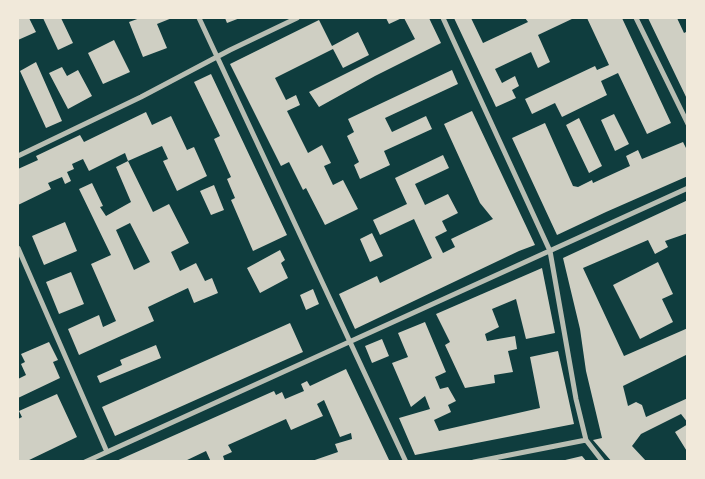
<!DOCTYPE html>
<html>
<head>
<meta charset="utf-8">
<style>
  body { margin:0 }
  #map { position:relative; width:705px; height:479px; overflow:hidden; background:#0f3d3e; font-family:Karla,sans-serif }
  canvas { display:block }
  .frame { position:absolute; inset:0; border:19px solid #f1e9da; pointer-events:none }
</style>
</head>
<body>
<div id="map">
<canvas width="705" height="479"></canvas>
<div class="frame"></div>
</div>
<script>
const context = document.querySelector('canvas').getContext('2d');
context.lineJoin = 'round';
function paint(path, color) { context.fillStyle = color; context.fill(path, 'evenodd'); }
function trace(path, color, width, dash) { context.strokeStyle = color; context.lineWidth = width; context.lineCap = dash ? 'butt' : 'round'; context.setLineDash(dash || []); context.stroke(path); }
const building = new Path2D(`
  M18 18H29L36 32 18 40Z
  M43 18H61L73 43 58 50Z
  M140 18H172L157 24 167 48 143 57 129 22Z
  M225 18H240L227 23Z
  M386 18H402L389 24Z
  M404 18H429L441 43 375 76 319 107 309 92 415 39Z
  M454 18H471L483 43 528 22 525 18H574L538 35 550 62 538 68 531 52 495 69 502 83 515 76 519 86 512 90 516 98 496 107Z
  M587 18H622L671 123 647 134 618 73 601 81 607 95 562 117 555 103 532 114 525 99 595 66 597 70 609 65Z
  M648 18H677L684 33 688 31V101Z
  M319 20 332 46 358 32 369 55 343 68 333 49 275 78 286 100 296 95 300 105 287 111 308 153 322 145 331 163 324 166 333 185 343 180 358 209 325 225 306 188 303 190 289 162 281 166 230 64Z
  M114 40 130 72 103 84 88 53Z
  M36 62 62 121 46 128 20 71Z
  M62 67 67 76 78 70 92 96 68 109 49 73Z
  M452 70 458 84 385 118 392 132 426 116 432 129 384 151 390 165 360 179 354 165 359 162 347 136 354 132 348 119Z
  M211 74 287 235 253 251 231 200 235 198 227 179 231 177 214 139 220 136 194 82Z
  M472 111 535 245 519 251 355 329 339 294 377 276 380 283 432 258 414 219 380 235 373 220 407 204 395 178 443 155 449 168 415 184 425 205 448 194 458 213 442 221 447 231 435 237 443 253 455 247 451 239 493 219 480 203 444 124Z
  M146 112 152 125 171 116 187 150 194 147 207 176 177 191 163 161 168 159 162 146 128 161 125 153 89 171 83 159 72 164 74 169 67 172 71 181 65 184 62 177 48 183 51 189 18 205V169L38 160 36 156 80 135 84 142Z
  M614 114 629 144 615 151 601 120Z
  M579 118 602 166 589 173 566 125Z
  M545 123 573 186 578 187 592 180 593 183 630 166 626 156 638 150 642 159 683 142 688 152V176L606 212 557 235 512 138Z
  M128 161 153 212 169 204 189 243 171 252 180 271 196 263 205 281 212 278 218 293 194 303 188 288 148 307 154 321 79 355 68 329 99 315 103 327 116 321 91 264 111 255 79 189 92 183 103 206 100 207 106 216 131 202 116 167ZM130 223 150 262 134 270 116 230Z
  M214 185 224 210 211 215 200 191Z
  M688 200V233L665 241 668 247 655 254 648 240 583 268 624 356 688 328V354L623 386 628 406 636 402 642 405 646 417 688 398V423L681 414 641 434 632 446 647 462H612L593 440 602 438 586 371 580 329 563 258Z
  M65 222 77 251 44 265 32 236Z
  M372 233 383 256 370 262 360 239Z
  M280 250 285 260 281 263 288 278 260 293 247 268Z
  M658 262 673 294 662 299 673 322 640 339 613 285Z
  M542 268 555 333 526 339 516 299 492 309 499 327 485 334 487 341 515 336 517 349 508 351 513 372 494 375 495 383 465 388 445 345 450 342 436 314Z
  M71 272 84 304 59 314 46 282Z
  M313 289 319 304 306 310 300 295Z
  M425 322 446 372 435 377 440 389 448 387 456 401 448 405 451 412 434 420 439 431 540 408 530 357 558 351 574 424 415 455 399 418 430 409 425 396 411 407 392 363 408 357 398 333Z
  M290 323 303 352 115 436 102 407Z
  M382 339 389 356 372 363 365 346Z
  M49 342 58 360 53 362 60 378 18 398V379L26 375 21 364 25 362 21 354Z
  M156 345 161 358 100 383 97 376 122 365 120 360Z
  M346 369 390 462H309L338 452 335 444 352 439 351 433 340 437 324 400 317 404 323 416 291 430 286 419 228 445 232 452 223 456 225 462H211L206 451 183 462H114L274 391 276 395 282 392 285 399 304 391 301 384 307 381 310 386Z
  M57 394 77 437 25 462H18V419L22 417 19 411Z
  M688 424V453L675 432Z
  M582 456 587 462H561V461Z`);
const minor = new Path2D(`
  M199 18 406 462
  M443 18 550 251 576 399 586 440 603 462
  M636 18 688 124
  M18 156 141 97 230 50 297 18
  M18 248 107 452
  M85 462 688 188
  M474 462 586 440`);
paint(building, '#cfcfc3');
trace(minor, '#b8beb3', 5);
</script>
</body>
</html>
